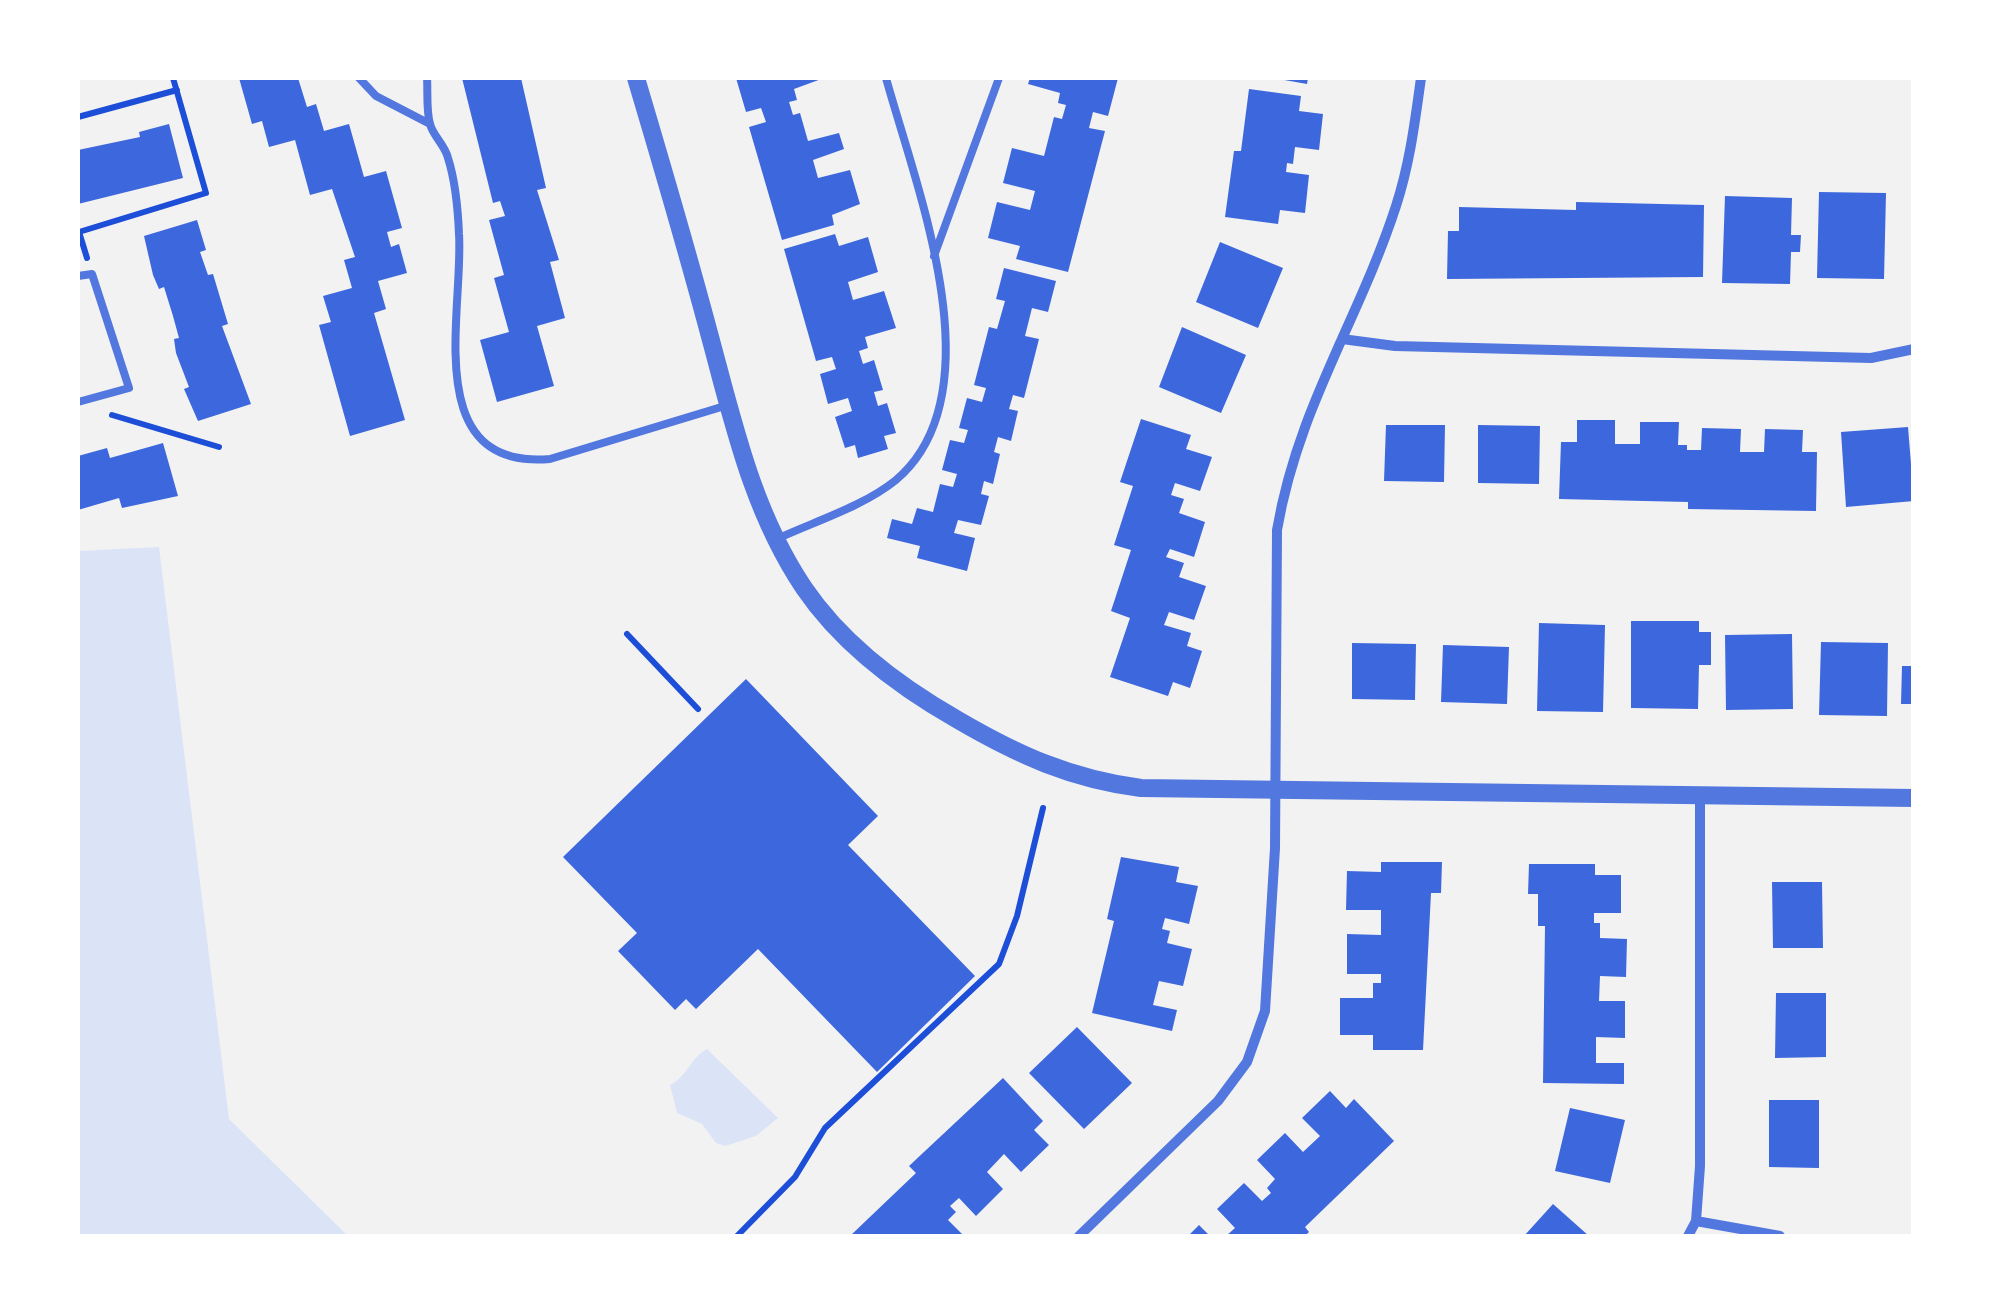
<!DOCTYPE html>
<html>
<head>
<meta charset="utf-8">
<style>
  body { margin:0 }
  #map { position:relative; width:1991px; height:1314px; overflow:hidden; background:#f2f2f2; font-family:"Space Grotesk",sans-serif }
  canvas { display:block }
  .frame { position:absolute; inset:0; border:80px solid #fff; pointer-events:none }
</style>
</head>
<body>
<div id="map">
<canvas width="1991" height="1314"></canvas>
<div class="frame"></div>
</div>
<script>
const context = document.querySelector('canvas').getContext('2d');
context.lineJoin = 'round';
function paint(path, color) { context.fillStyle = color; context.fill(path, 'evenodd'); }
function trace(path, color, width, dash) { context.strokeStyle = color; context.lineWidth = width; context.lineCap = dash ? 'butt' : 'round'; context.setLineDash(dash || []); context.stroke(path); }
const green = new Path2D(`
  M159 547 229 1119 348 1236H78V551Z
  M707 1049 778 1118 756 1136 725 1146 716 1143 702 1124 677 1113 670 1085C688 1076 690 1058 707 1049Z`);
const building = new Path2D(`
  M239 78H298L307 107 316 104 324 131 349 124 364 177 386 171 402 228 387 232 391 247 399 244 407 273 378 281 386 309 374 313 405 420 350 436 319 325 331 322 323 296 352 288 344 260 355 257 332 189 310 195 295 140 269 147 262 121 252 124Z
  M462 78H521L546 188 537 190 559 260 550 262 565 318 537 326 554 386 497 402 480 340 509 332 494 278 504 275 489 220 505 216 500 201 493 203Z
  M736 78H824L794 89 797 100 789 102 793 115 800 113 808 141 839 133 844 149 813 160 818 178 850 170 860 204 832 215 834 225 782 240 749 127 766 122 761 108 746 112Z
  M1030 78H1118L1108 116 1093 112 1089 128 1105 131 1068 272 1016 259 1020 246 988 238 997 202 1030 210 1035 191 1003 183 1012 148 1044 156 1054 117 1062 119 1066 105 1058 103 1060 93 1028 84Z
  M1273 78H1308L1307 84Z
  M1249 89 1301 96 1299 111 1323 114 1319 150 1295 147 1293 164 1287 163 1286 172 1309 175 1305 213 1280 210 1278 224 1225 217 1234 151H1241Z
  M169 124 183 178 78 204V150L140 137 139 132Z
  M1819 192 1886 193 1884 279 1817 278Z
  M1725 196 1792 198 1791 235H1801L1800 252H1791L1790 284 1722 283Z
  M1576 202 1704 205 1703 277 1447 279 1448 231H1459V207L1576 210Z
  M197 220 206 250 200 252 208 275 213 274 228 324 222 326 251 404 198 421 184 389 189 387 176 353 174 339 179 338 173 316 164 287 159 289 153 275 144 236Z
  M835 234 839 246 868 237 878 272 848 282 853 300 884 291 896 328 865 337 868 348 859 351 863 364 874 360 883 390 874 392 878 406 887 403 896 433 884 436 888 449 858 458 855 445 845 448 835 417 852 411 848 398 828 404 820 374 836 369 832 357 816 361 784 249Z
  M1220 242 1283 268 1258 328 1196 302Z
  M1004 268 1056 281 1048 312 1032 308 1025 336 1039 339 1024 398 1013 395 1009 409 1018 411 1011 441 998 437 994 452 1000 454 993 484 984 481 981 494 989 496 981 525 958 520 954 533 975 538 967 571 917 558 920 546 887 538 892 519 912 524 917 508 933 512 940 484 953 487 957 474 942 470 950 440 964 443 968 430 959 428 967 398 982 402 986 388 974 385 989 327 997 329 1005 301 996 299Z
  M1182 327 1246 355 1221 413 1159 387Z
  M1141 419 1191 435 1186 449 1212 457 1200 491 1175 483 1171 495 1184 499 1179 513 1205 522 1194 557 1170 549 1166 557 1184 563 1179 577 1206 586 1194 620 1169 612 1164 625 1191 633 1187 646 1202 651 1190 688 1173 682 1168 696 1110 677 1130 618 1111 611 1131 550 1114 545 1133 486 1120 482Z
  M1577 420H1615V444H1640V422H1679L1678 445H1687V450H1701L1702 428 1741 429 1740 452H1764L1765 429 1803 430 1802 452H1817L1816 511 1688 509V502L1559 499 1561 442H1577Z
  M1386 425H1445L1444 482 1384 481Z
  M1478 425 1540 426 1539 484 1478 483Z
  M1908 427 1914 501 1846 507 1841 432Z
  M163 443 178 496 122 508 119 498 78 510V456L107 448 110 458Z
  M1631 621H1699V632H1711V665H1699L1698 709 1631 708Z
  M1539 623 1605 625 1603 712 1537 711Z
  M1792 634 1793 709 1726 710 1725 635Z
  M1821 642 1888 643 1887 716 1819 715Z
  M1352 643 1416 644 1415 700 1352 699Z
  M1443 645 1509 647 1507 704 1441 702Z
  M1902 666H1914V704H1901Z
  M746 679 878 816 848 845 975 976 877 1072 758 949 696 1009 686 999 675 1010 618 951 637 933 563 857Z
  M1121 857 1179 867 1176 882 1198 886 1189 924 1165 918 1162 929 1170 931 1167 943 1192 949 1183 986 1159 981 1153 1005 1177 1010 1172 1031 1092 1013 1114 921 1107 919Z
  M1381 862H1442L1441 893H1431L1423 1050H1373V1035H1340V998H1373V983H1381V974H1347V934L1381 935V910H1346L1347 871 1381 872Z
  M1529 864H1595V875H1621V913H1594V923H1600V938L1627 939 1626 977 1600 976 1599 1001H1625V1038L1596 1037V1063H1624V1084L1543 1083 1545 926H1538V894H1528Z
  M1772 882H1822L1823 948H1773Z
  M1776 993H1826V1057L1775 1058Z
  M1077 1027 1132 1083 1084 1129 1029 1073Z
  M1003 1078 1043 1121 1034 1130 1049 1145 1021 1172 1004 1154 987 1172 1003 1189 976 1216 959 1198 950 1206 956 1212 948 1220 964 1236H850L916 1173 909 1166Z
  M1330 1091 1346 1108 1354 1099 1394 1141 1305 1227 1309 1232 1305 1236H1226L1235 1228 1217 1209 1244 1183 1262 1201 1271 1193 1267 1188 1275 1179 1257 1160 1285 1133 1303 1152 1320 1136 1302 1118Z
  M1769 1100H1819V1168L1769 1167Z
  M1570 1108 1625 1120 1610 1183 1555 1171Z
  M1553 1204 1589 1236H1524Z
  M1199 1225 1210 1236H1188Z`);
const path = new Path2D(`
  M78 117 177 90
  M87 258 79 232 206 193 173 78
  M112 415 219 447
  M627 634 698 709
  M737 1236 795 1177 825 1128 999 964 1017 916 1043 808`);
const service = new Path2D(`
  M359 78 376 96 430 124
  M427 78C428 92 426 110 430 124 433 136 445 145 448 158 455 180 458 210 459 234 464 311 419 470 550 459L728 405
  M934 256 999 78
  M78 276 92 274 129 388 78 402
  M779 538C816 521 864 506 896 480 999 393 915 184 886 78`);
const minor = new Path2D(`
  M1342 339 1395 346 1871 358 1914 349
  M1696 1221 1780 1236
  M1079 1236 1218 1101 1247 1062 1265 1011 1275 848 1277 530C1298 407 1359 320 1396 206 1410 163 1415 121 1421 78
  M1688 1236 1696 1221 1700 1166V796`);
const tertiary = new Path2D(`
  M636 78C661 162 686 247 709 333 733 421 752 511 804 588 842 644 900 687 958 720 1018 755 1071 779 1141 788L1914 798`);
paint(green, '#dbe4f7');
paint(building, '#3d67dc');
trace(path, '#1d4ed8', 6);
trace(service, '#5277de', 8);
trace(minor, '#5277de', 10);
trace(tertiary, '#5277de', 18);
</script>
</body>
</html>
